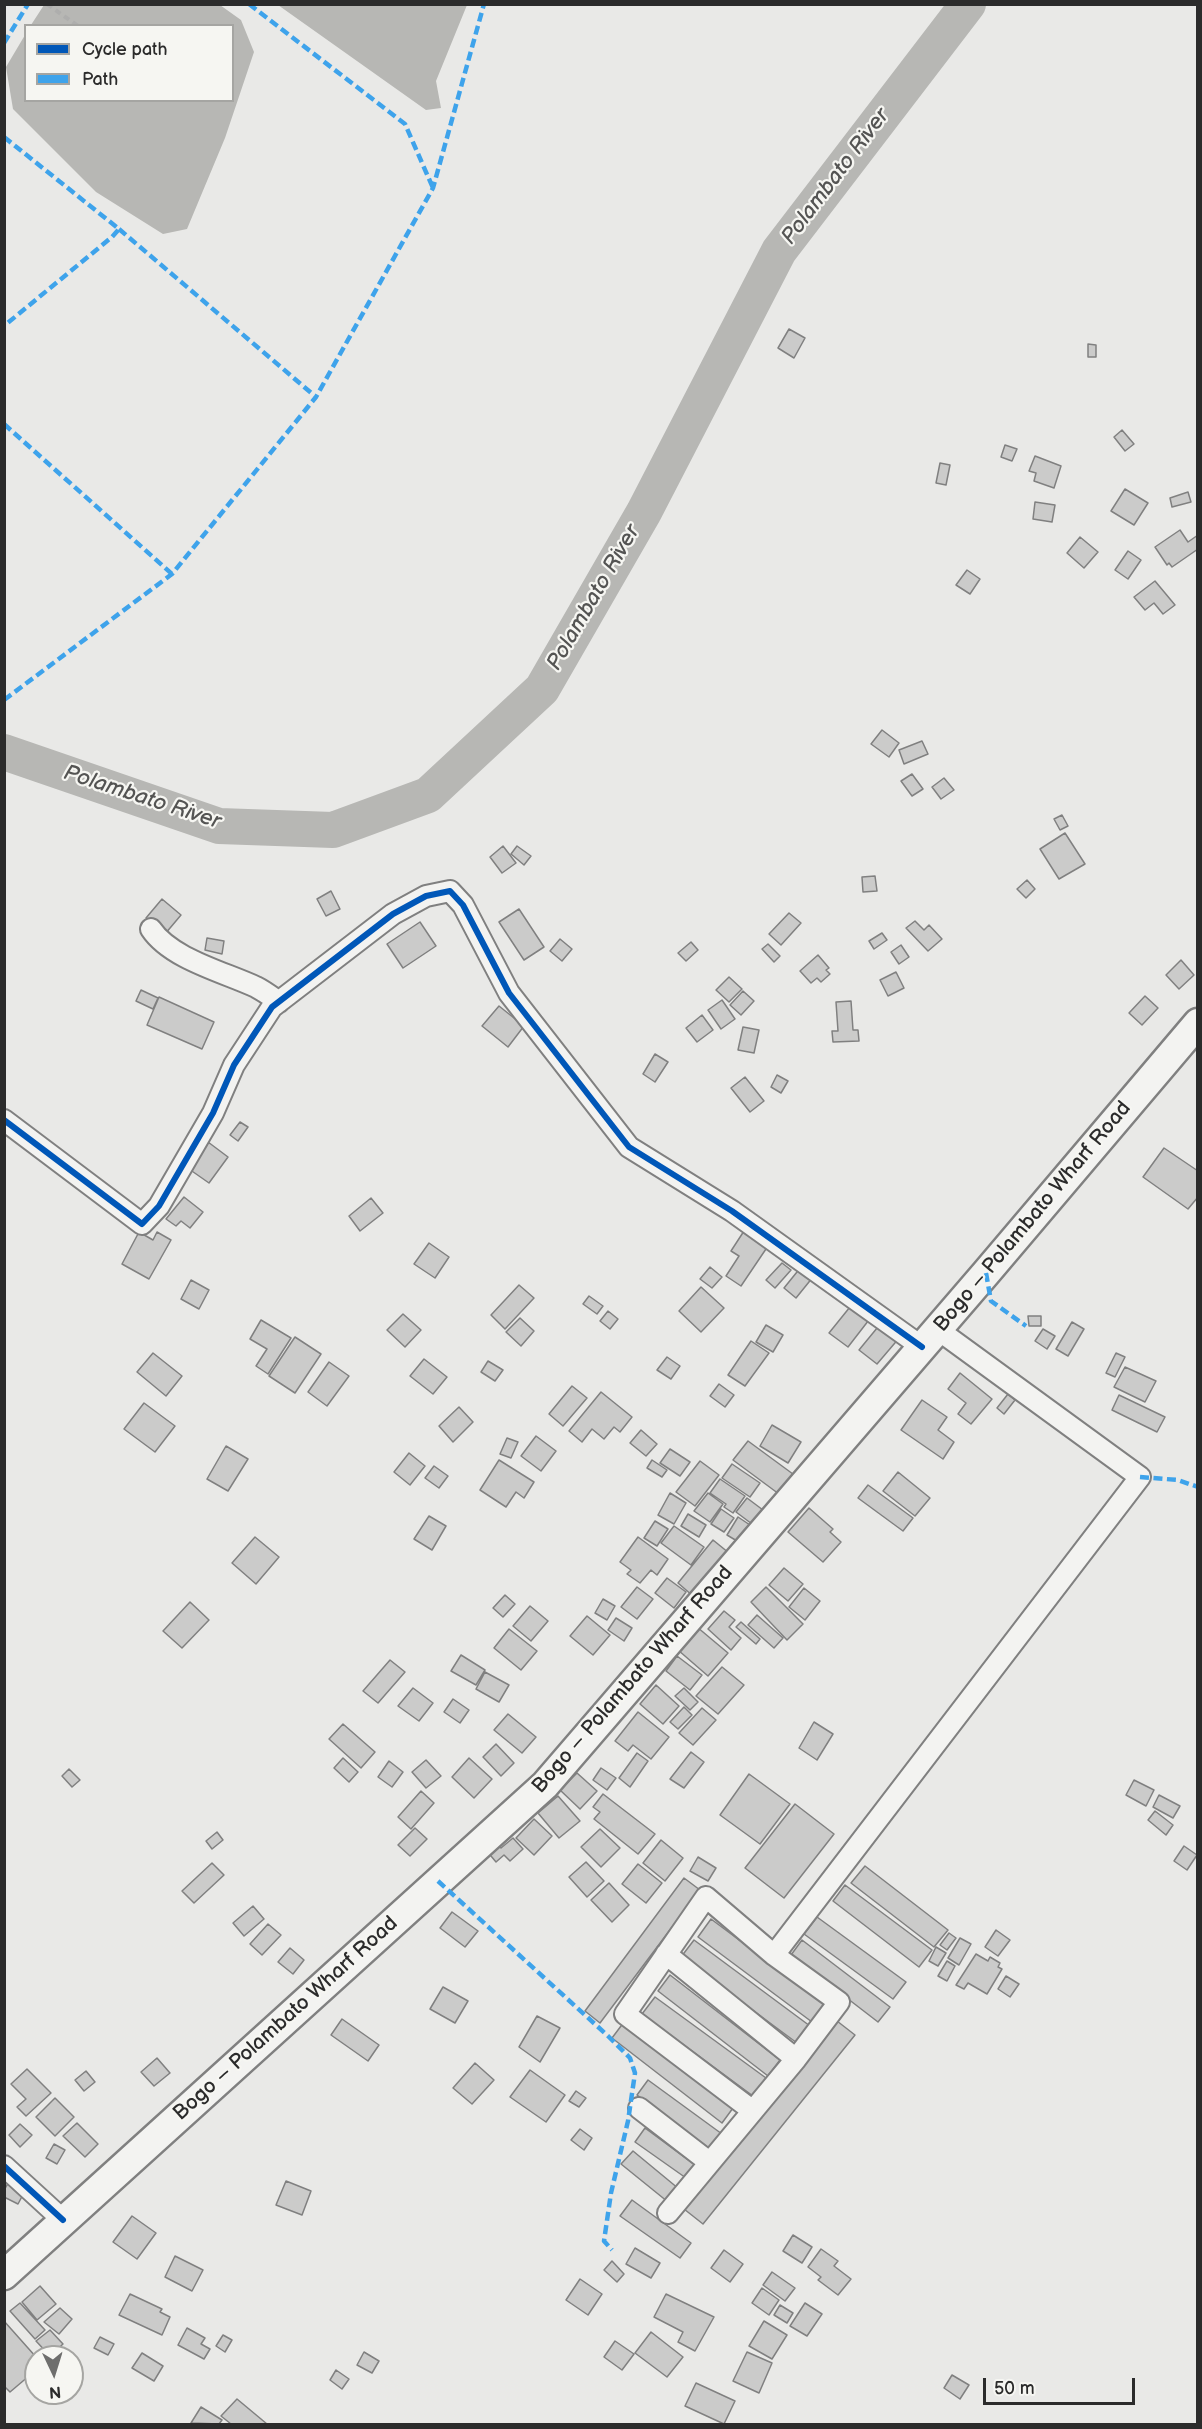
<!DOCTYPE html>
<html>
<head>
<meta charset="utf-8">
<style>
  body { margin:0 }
  #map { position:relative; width:1202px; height:2429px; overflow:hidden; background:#e9e9e7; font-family:"Balsamiq Sans",sans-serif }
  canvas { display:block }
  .frame { position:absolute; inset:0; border:6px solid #2b2b2b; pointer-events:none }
  .legend { position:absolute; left:24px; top:24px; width:210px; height:78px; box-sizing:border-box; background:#f6f6f2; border:2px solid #a5a5a2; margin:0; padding:8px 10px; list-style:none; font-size:18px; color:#2b2b2b }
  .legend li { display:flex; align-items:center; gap:12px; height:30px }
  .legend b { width:30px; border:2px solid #a5a5a2 }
  .north { position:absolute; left:24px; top:2345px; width:60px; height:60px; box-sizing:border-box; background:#f6f6f2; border:2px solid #a5a5a2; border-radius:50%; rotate:176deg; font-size:16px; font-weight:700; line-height:24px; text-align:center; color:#2b2b2b }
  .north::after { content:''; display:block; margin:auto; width:21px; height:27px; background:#6e6e6d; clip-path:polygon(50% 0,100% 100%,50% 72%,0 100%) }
  .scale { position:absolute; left:983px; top:2378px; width:152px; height:27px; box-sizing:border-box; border:3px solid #2b2b2b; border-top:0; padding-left:8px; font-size:18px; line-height:21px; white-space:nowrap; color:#2b2b2b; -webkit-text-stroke:4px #f6f6f2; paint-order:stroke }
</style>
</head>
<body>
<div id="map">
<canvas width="1202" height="2429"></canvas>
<div class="frame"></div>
<ul class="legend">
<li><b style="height:8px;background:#0057b8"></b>Cycle path</li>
<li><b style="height:8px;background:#3ea3eb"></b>Path</li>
</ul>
<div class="north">N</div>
<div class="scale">50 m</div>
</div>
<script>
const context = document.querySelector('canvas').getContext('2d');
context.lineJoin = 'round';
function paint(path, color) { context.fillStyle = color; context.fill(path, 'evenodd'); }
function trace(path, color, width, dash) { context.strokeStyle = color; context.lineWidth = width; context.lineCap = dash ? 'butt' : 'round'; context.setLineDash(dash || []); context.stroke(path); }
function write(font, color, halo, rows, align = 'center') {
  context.font = font + ' "Balsamiq Sans",sans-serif'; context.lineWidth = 4.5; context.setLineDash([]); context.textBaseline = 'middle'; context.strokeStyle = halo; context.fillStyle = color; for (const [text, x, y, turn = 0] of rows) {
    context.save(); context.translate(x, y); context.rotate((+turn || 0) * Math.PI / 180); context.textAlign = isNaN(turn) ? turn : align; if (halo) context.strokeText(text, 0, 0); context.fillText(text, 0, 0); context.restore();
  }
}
const water = new Path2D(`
  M44 5H220L241 20 254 52 225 138 187 229 163 234 96 192 13 109 6 67 25 35 26 100H232V26L31 25Z
  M278 5H467L436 81 441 108 426 110Z`);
const river = new Path2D(`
  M4 752 219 826 333 830 428 795 542 689 644 512 779 251 968 4`);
const building = new Path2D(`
  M789 329 805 338 794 358 778 348Z
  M1088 344 1096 345V357H1088Z
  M1122 430 1134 444 1125 451 1114 437Z
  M1005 445 1017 449 1012 461 1001 457Z
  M1035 456 1061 466 1054 488 1034 481 1036 473 1029 471Z
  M940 463 950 465 946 485 936 483Z
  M1125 489 1148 503 1134 525 1111 511Z
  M1188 492 1191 502 1172 507 1170 498Z
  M1035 502 1055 505 1052 522 1033 519Z
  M1180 530 1188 542 1198 535V549L1172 567 1169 563 1167 565 1155 547Z
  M1080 537 1098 552 1084 568 1067 553Z
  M1128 551 1141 560 1128 579 1115 570Z
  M967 570 980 579 970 594 956 585Z
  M1155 581 1175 605 1163 614 1154 603 1145 610 1134 597Z
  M882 730 899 743 889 757 871 744Z
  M922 741 928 754 904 764 899 750Z
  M912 774 923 789 912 796 901 781Z
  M944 778 954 790 941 799 932 787Z
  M1062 815 1068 826 1060 830 1054 819Z
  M1065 833 1085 864 1059 879 1040 849Z
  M503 846 516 863 502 873 490 857Z
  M517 846 531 856 524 865 511 854Z
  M875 876 877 891 863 892 862 877Z
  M1027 880 1035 889 1026 898 1017 889Z
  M331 891 340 909 326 916 317 899Z
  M162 899 181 915 165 934 146 918Z
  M519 909 544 947 524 960 499 922Z
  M789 913 801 923 781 945 769 934Z
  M915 921 924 930 929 925 942 939 928 951 906 928Z
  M420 922 436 946 403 968 387 944Z
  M882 933 887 940 874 949 869 941Z
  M207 938 224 941 222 954 205 950Z
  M560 939 572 949 562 961 550 951Z
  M691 942 698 950 686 961 678 953Z
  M768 944 780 956 774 962 762 949Z
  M901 945 909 957 899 964 891 952Z
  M818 955 829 968 826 970 830 974 821 982 817 978 811 983 800 971Z
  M1181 960 1194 975 1179 989 1166 975Z
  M896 972 904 988 888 996 880 980Z
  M729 977 742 989 729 1002 716 990Z
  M141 990 158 998 153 1009 136 1001Z
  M743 991 754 1001 741 1015 730 1005Z
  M1145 996 1158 1008 1142 1025 1129 1013Z
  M159 997 214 1022 202 1049 147 1025Z
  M722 1000 735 1019 721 1029 708 1010Z
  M851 1001 853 1030H858L859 1041 833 1042 832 1031H838L836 1002Z
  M499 1006 524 1026 508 1047 482 1026Z
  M702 1015 713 1030 697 1042 686 1028Z
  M743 1027 759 1030 754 1053 738 1050Z
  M655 1054 668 1062 655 1082 643 1074Z
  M777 1075 788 1081 781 1093 771 1087Z
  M745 1077 764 1101 750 1112 731 1088Z
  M240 1122 248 1127 238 1141 230 1135Z
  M208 1142 228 1157 209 1183 189 1169Z
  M1164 1148 1198 1171V1197L1188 1209 1143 1177Z
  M184 1197 203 1212 190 1228 181 1221 176 1226 166 1219Z
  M371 1198 383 1213 360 1231 349 1216Z
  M744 1231 768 1246 741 1286 726 1276 739 1256 731 1251Z
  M139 1232 153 1240 157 1232 171 1240 149 1279 122 1264Z
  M429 1243 449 1257 435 1278 414 1264Z
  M782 1263 791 1270 775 1288 766 1280Z
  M710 1267 722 1277 712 1288 700 1279Z
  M801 1267 813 1277 796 1298 784 1288Z
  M191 1280 209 1290 199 1309 181 1299Z
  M519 1285 534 1298 505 1329 491 1315Z
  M701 1287 724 1308 701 1332 679 1311Z
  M589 1296 603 1306 597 1314 583 1304Z
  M854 1302 872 1316 848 1347 829 1333Z
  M608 1311 618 1319 610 1329 600 1321Z
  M403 1314 421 1330 405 1347 387 1330Z
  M1028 1316H1041V1326H1029Z
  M520 1318 534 1331 521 1346 506 1332Z
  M261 1320 291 1338 268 1374 256 1366 267 1349 250 1339Z
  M882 1322 900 1337 877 1364 859 1350Z
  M1072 1322 1084 1329 1068 1356 1056 1349Z
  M766 1325 783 1335 773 1352 756 1342Z
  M1043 1329 1055 1336 1047 1349 1035 1341Z
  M295 1337 321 1354 295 1393 269 1376Z
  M751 1341 769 1353 745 1386 728 1375Z
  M153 1353 182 1376 166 1396 137 1372Z
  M1116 1353 1125 1357 1115 1377 1106 1373Z
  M667 1357 680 1366 671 1379 657 1370Z
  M424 1359 447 1377 433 1394 410 1376Z
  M488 1361 503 1370 495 1381 481 1372Z
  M329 1362 349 1376 327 1406 308 1392Z
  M1125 1367 1156 1381 1145 1402 1114 1387Z
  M960 1373 992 1399 971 1424 958 1414 966 1403 948 1389Z
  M719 1384 734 1395 725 1407 710 1396Z
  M572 1386 587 1398 563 1426 549 1414Z
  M601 1392 632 1417 620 1432 614 1427 604 1439 592 1429 582 1442 569 1431Z
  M1008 1394 1015 1400 1004 1414 997 1408Z
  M1119 1395 1165 1417 1157 1432 1112 1410Z
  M922 1400 947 1417 938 1430 954 1442 943 1459 901 1430Z
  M144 1403 175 1426 155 1452 124 1429Z
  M459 1407 473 1422 453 1442 439 1426Z
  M772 1425 801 1442 788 1463 760 1446Z
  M641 1430 657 1444 646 1456 630 1443Z
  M536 1436 556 1451 541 1471 521 1456Z
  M507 1438 518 1442 511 1458 500 1454Z
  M748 1441 797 1477 783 1497 733 1460Z
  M226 1446 248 1459 228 1491 207 1479Z
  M670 1449 690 1462 680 1476 660 1463Z
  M409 1453 425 1466 410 1485 394 1472Z
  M499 1460 534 1482 524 1498 516 1492 506 1507 480 1490Z
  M652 1460 667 1470 662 1477 647 1468Z
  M700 1461 719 1475 695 1506 676 1492Z
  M732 1464 760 1483 750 1497 722 1478Z
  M434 1466 448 1476 439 1488 425 1478Z
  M898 1472 930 1498 915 1516 883 1491Z
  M720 1479 745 1496 733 1513 724 1507 726 1504 710 1493Z
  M868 1485 913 1518 903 1531 858 1498Z
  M670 1493 686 1503 674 1524 658 1515Z
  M708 1493 723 1504 710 1522 694 1511Z
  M747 1498 767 1513 756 1527 736 1512Z
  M809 1508 833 1529 830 1532 841 1542 823 1562 788 1532Z
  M721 1509 734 1518 724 1532 711 1524Z
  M688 1514 706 1525 699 1537 681 1526Z
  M429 1516 446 1526 432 1550 414 1539Z
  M738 1517 753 1527 742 1544 727 1535Z
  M655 1521 668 1529 657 1546 644 1538Z
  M674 1526 704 1547 691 1565 661 1543Z
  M255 1537 279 1557 256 1584 232 1563Z
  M638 1537 668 1559 657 1575 651 1570 640 1583 627 1574 631 1570 620 1562Z
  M713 1540 729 1553 693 1596 678 1583Z
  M784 1568 803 1584 788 1601 769 1585Z
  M667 1578 686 1592 674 1608 655 1593Z
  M637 1587 653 1599 637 1619 621 1607Z
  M766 1587 803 1624 787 1640 751 1602Z
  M804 1588 820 1601 805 1620 789 1607Z
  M505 1595 515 1604 503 1617 493 1608Z
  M603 1599 615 1606 607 1620 595 1613Z
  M190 1602 209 1620 182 1648 163 1631Z
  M530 1606 548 1621 531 1641 513 1626Z
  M724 1611 735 1620 729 1627 741 1638 731 1650 708 1629Z
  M757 1615 783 1638 774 1648 748 1625Z
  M587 1616 610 1635 593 1655 570 1636Z
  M616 1618 632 1628 624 1641 608 1630Z
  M741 1622 760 1639 756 1644 736 1627Z
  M697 1627 728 1653 708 1676 678 1650Z
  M509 1629 537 1651 521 1670 494 1648Z
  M461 1655 485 1670 476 1685 451 1671Z
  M677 1656 702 1675 690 1690 666 1671Z
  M390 1660 405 1672 378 1703 363 1691Z
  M722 1667 744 1685 718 1714 696 1696Z
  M485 1672 509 1685 499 1702 476 1689Z
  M656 1685 679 1706 663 1724 640 1704Z
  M413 1688 433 1703 419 1721 398 1706Z
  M684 1688 698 1702 690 1710 675 1696Z
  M453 1699 469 1710 460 1723 444 1712Z
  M684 1707 692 1715 678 1729 670 1722Z
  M702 1708 716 1720 693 1745 679 1733Z
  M638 1712 669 1737 651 1759 633 1745 628 1751 615 1741Z
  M508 1714 536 1737 522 1753 494 1730Z
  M814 1722 833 1734 817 1760 799 1748Z
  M343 1724 375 1752 361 1768 329 1739Z
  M496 1744 514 1763 501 1776 483 1757Z
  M691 1752 704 1762 684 1788 670 1779Z
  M637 1753 648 1761 630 1787 619 1778Z
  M343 1758 358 1772 349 1782 334 1768Z
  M469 1758 492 1779 474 1798 452 1777Z
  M426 1760 441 1776 426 1788 412 1772Z
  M389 1761 403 1772 392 1787 378 1777Z
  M601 1768 616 1778 607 1790 593 1780Z
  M69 1769 80 1780 72 1787 62 1776Z
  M577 1773 597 1791 580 1809 560 1790Z
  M749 1774 790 1804 760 1844 720 1815Z
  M1134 1780 1154 1790 1146 1806 1126 1795Z
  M421 1791 434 1803 411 1829 398 1817Z
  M603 1794 655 1834 638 1854 594 1819 600 1812 593 1807Z
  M1159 1795 1180 1806 1173 1818 1153 1807Z
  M558 1796 580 1821 559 1838 538 1813Z
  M795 1804 834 1834 784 1898 745 1868Z
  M1155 1811 1173 1825 1166 1835 1148 1820Z
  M534 1819 552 1836 534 1855 516 1838Z
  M415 1828 427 1839 410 1856 398 1845Z
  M600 1829 620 1848 601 1867 581 1847Z
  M217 1832 223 1840 212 1849 206 1841Z
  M513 1838 523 1849 510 1861 504 1855 496 1862 486 1850 495 1842 501 1848Z
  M661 1840 683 1858 665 1881 643 1863Z
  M1184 1846 1197 1855 1187 1870 1174 1861Z
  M698 1857 716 1868 708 1881 690 1871Z
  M586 1862 604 1881 587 1897 569 1877Z
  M212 1863 224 1875 194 1903 182 1891Z
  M638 1864 662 1883 646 1903 622 1884Z
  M865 1866 948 1930 934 1947 851 1883Z
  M684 1878 700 1890 600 2023 585 2011Z
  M609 1883 629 1905 612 1922 591 1900Z
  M845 1885 932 1950 919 1967 833 1901Z
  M253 1906 264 1919 244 1936 233 1923Z
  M452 1912 478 1931 465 1947 440 1928Z
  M817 1917 906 1982 893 1999 804 1934Z
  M711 1919 825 2004 812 2022 698 1937Z
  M268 1924 281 1935 262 1955 250 1944Z
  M996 1930 1010 1940 998 1956 985 1947Z
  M949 1933 956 1938 947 1950 940 1945Z
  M960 1938 971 1944 959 1965 948 1958Z
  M694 1940 810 2026 797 2043 681 1957Z
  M802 1940 890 2007 878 2022 791 1955Z
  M936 1947 946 1953 938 1966 929 1961Z
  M290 1948 304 1960 293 1974 278 1962Z
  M976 1954 988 1961 990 1957 1000 1963 998 1967 1002 1969 987 1994 968 1983 964 1989 956 1985Z
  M947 1961 955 1966 947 1981 938 1976Z
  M670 1975 780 2060 768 2076 658 1991Z
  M1006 1976 1019 1984 1010 1997 998 1989Z
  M443 1987 468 2001 455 2023 430 2009Z
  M655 1997 766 2078 753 2096 642 2014Z
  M537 2016 560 2028 540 2062 519 2047Z
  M342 2019 379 2045 368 2061 331 2035Z
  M837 2021 855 2035 703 2224 684 2209Z
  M624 2022 733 2108 722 2123 612 2038Z
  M157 2058 170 2073 154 2086 141 2072Z
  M475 2063 494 2080 472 2104 453 2088Z
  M27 2069 51 2093 26 2116 17 2107 26 2099 11 2084Z
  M530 2070 565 2095 546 2122 510 2097Z
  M86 2071 95 2082 84 2091 75 2080Z
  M648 2080 722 2134 710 2149 637 2095Z
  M576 2091 586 2098 579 2107 569 2101Z
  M55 2098 74 2117 55 2136 36 2117Z
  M77 2123 98 2144 85 2157 63 2136Z
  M20 2124 32 2135 20 2147 9 2135Z
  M645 2128 695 2165 686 2178 635 2142Z
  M580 2129 592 2138 584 2150 571 2140Z
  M54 2144 65 2150 57 2164 46 2158Z
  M633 2151 679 2189 668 2202 621 2164Z
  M10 2180 26 2189 18 2204 4 2197V2190Z
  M286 2181 311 2191 302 2215 276 2205Z
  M632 2200 691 2243 680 2258 620 2216Z
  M132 2216 156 2233 137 2259 113 2242Z
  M793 2235 812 2247 802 2263 783 2251Z
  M635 2248 660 2263 651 2278 626 2264Z
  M821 2249 838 2261 834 2266 851 2279 838 2295 818 2280 821 2277 808 2267Z
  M724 2250 743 2264 730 2282 711 2268Z
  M175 2256 203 2270 192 2291 165 2277Z
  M612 2261 624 2274 617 2282 604 2270Z
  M772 2272 795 2288 785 2301 763 2285Z
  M580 2279 602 2294 588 2315 566 2300Z
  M40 2286 56 2304 37 2320 22 2302Z
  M762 2288 779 2300 769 2315 752 2303Z
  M130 2294 162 2309 160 2312 170 2317 162 2335 119 2315Z
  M666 2294 714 2317 695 2351 678 2342 683 2332 654 2317Z
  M20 2303 45 2330 35 2339 10 2311Z
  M805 2303 822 2314 807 2336 790 2326Z
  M780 2305 793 2313 787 2323 774 2315Z
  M60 2308 72 2319 59 2334 44 2322Z
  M4 2321 36 2357V2370L10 2392 4 2386Z
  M764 2321 787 2335 772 2359 749 2346Z
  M187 2328 205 2338 201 2344 210 2349 204 2359 178 2345Z
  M50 2330 63 2344 50 2356 36 2341Z
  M651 2332 683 2357 667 2377 635 2353Z
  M223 2335 232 2340 225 2352 216 2346Z
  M100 2337 114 2344 108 2355 94 2348Z
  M615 2341 634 2354 622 2370 604 2357Z
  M364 2352 379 2361 372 2373 357 2365Z
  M747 2352 772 2363 759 2393 733 2381Z
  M142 2353 163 2366 154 2381 132 2368Z
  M336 2370 349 2379 342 2389 330 2380Z
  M952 2375 969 2385 960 2399 944 2388Z
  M696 2383 735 2401 724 2424 685 2406Z
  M237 2399 267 2424H231L221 2416Z
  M201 2407 222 2420 219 2424 191 2423Z`);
const path = new Path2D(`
  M47 4 78 26`);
const minor = new Path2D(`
  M151 929C171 959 224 972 256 987 264 991 272 997 279 1002
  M4 1120 142 1224 159 1206 213 1113 234 1065 272 1007 393 914 426 896 450 891 463 905 509 993 629 1147 732 1211 922 1347
  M666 1954 796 2059
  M774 1955 1140 1477 937 1329
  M639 2108 709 2162
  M4 2166 63 2220
  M668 2213 796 2059 839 2002 774 1955 706 1897 625 2014 753 2111`);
const highway = new Path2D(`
  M4 2275 545 1785 986 1273 1198 1023`);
const quiet = new Path2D(`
  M249 4 405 124 433 188
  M4 43 28 4
  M4 137 119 229 112 237 4 326
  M119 229 316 397
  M4 424 172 574
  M4 700 172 574 316 397 433 188 484 4
  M986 1273 991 1301 1026 1326
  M1140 1477 1178 1480 1198 1487
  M438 1881 608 2036 630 2058 635 2073 628 2121 611 2193 604 2241 612 2250`);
const cycleway = new Path2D(`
  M4 1120 142 1224 159 1206 213 1113 234 1065 272 1007 393 914 426 896 450 891 463 905 509 993 629 1147 732 1211 922 1347
  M4 2166 63 2220`);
const streetNames = [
  ["Bogo – Polambato Wharf Road",1033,1217,-50],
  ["Bogo – Polambato Wharf Road",633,1680,-49],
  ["Bogo – Polambato Wharf Road",286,2019,-42]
];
const waterNames = [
  ["Polambato River",836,177,-53],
  ["Polambato River",594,598,-60],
  ["Polambato River",142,798,18]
];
paint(water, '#b7b7b4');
trace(river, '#b7b7b4', 36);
paint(building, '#cbcbca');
trace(building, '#808080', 1.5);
trace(minor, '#808080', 24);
trace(highway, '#808080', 33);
trace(path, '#aeaead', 4, [6, 4.5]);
trace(minor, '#f3f3f1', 20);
trace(highway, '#f3f3f1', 28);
trace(quiet, '#3ea3eb', 4.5, [9, 4.5]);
trace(cycleway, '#0057b8', 6);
write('21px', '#2b2b2b', '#f6f6f2', streetNames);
write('italic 22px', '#545453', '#f6f6f2', waterNames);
</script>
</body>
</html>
